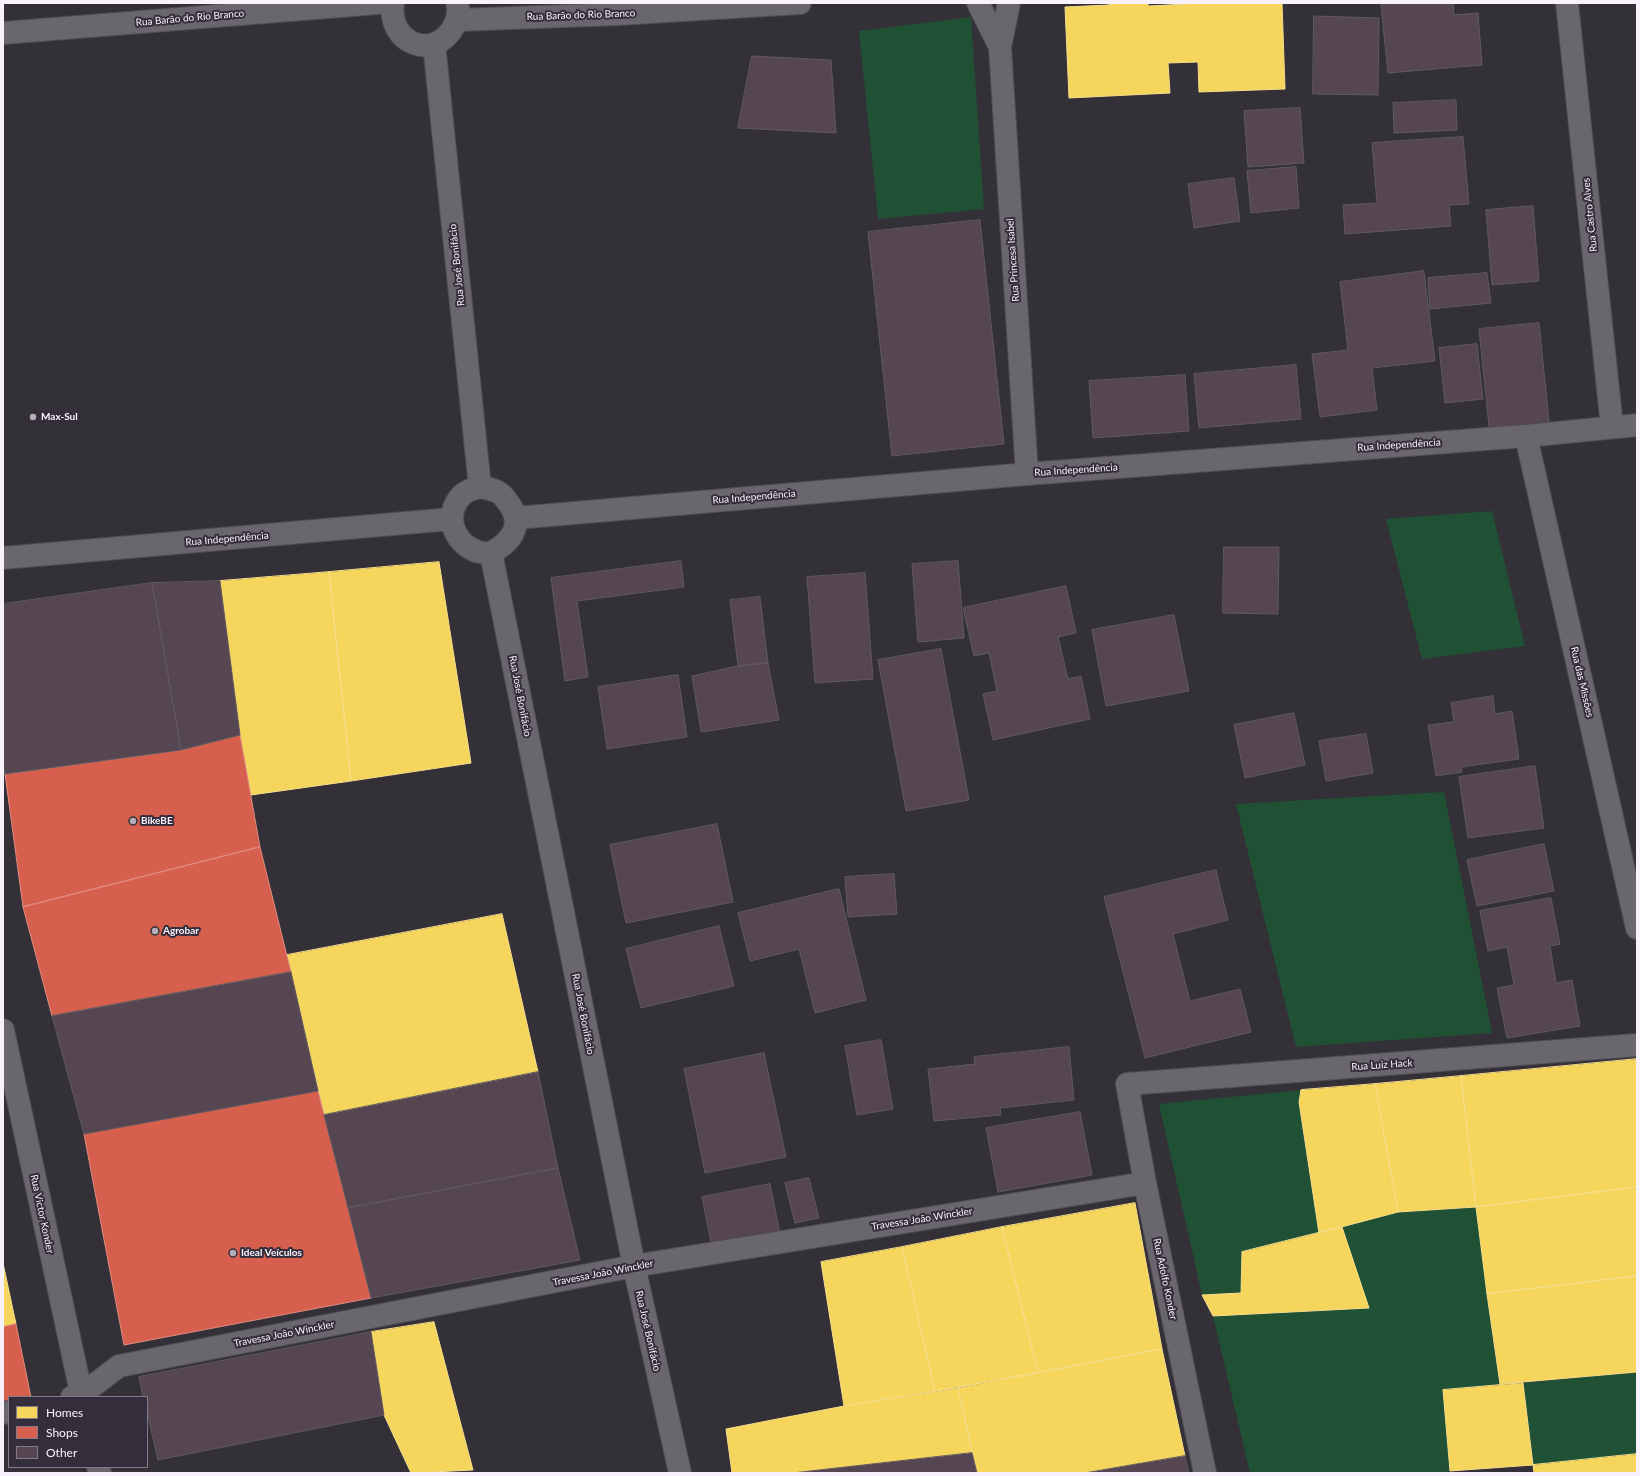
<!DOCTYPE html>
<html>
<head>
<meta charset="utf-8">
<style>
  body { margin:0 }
  #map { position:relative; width:1640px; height:1476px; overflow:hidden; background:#343038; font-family:Lato,sans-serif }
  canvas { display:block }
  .frame { position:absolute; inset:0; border:4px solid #f7f2fb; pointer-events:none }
  .legend { position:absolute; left:8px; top:1396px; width:140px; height:72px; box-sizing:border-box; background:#342d3b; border:1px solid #827c88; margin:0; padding:5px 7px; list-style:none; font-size:12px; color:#f7f2fb }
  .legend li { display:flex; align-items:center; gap:8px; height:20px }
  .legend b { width:20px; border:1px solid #827c88 }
</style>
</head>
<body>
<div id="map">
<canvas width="1640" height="1476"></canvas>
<div class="frame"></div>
<ul class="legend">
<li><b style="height:11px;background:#f6d55c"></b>Homes</li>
<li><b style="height:11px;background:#d6604d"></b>Shops</li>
<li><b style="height:11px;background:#564651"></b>Other</li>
</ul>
</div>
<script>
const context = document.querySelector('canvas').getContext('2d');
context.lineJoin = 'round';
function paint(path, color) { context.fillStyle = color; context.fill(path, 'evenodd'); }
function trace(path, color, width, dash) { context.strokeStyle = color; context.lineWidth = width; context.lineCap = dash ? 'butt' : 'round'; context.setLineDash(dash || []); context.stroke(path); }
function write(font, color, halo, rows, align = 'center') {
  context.font = font + ' Lato,sans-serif'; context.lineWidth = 4; context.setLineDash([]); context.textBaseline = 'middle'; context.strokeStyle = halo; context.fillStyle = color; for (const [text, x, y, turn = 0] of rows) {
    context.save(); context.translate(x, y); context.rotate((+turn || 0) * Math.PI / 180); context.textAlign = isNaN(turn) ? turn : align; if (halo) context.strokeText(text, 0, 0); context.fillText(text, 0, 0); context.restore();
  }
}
const green = new Path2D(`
  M971 17 984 209 878 219 859 31Z
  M1492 511 1525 646 1422 659 1386 519Z
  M1444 792 1492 1033 1296 1047 1236 804Z
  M1301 1090 1299 1102 1319 1233 1242 1252 1241 1293 1202 1295 1159 1104Z
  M1476 1207 1500 1384 1443 1391 1450 1471 1434 1473H1250L1213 1316 1368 1308 1342 1227 1398 1212Z
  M1637 1372V1454L1533 1465 1523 1383Z`);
const homes = new Path2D(`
  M1109 3H1148V6L1187 4V3H1282L1285 89 1199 92 1198 62 1168 63 1170 93 1069 98 1065 7 1109 5Z
  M439 562 471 763 351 781 329 572Z
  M329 572 351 781 251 795 240 735 220 581Z
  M502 914 538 1072 324 1115 287 955Z
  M1637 1059V1187L1476 1207 1461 1076Z
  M1461 1076 1476 1207 1398 1212 1375 1084Z
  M1375 1084 1398 1212 1319 1233 1299 1102 1301 1090Z
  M1637 1187V1276L1487 1294 1476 1207Z
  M1135 1203 1162 1349 1038 1373 1002 1227Z
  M1002 1227 1038 1373 935 1391 902 1247Z
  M1342 1227 1369 1308 1213 1316 1202 1295 1241 1293 1242 1252Z
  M902 1247 935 1391 844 1406 821 1262Z
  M3 1263 16 1324 3 1327Z
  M1637 1276V1372L1500 1384 1487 1294Z
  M434 1322 473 1470 411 1473 384 1415 371 1332Z
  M1162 1349 1185 1456 1085 1473H977L958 1388Z
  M1523 1383 1533 1465 1450 1471 1443 1390Z
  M958 1388 972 1453 793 1473H732L726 1429 844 1406Z
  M1637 1454V1473H1534L1533 1465Z`);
const shops = new Path2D(`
  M240 735 260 847 23 907 5 774 181 750Z
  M260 847 291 972 52 1016 23 907Z
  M318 1091 371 1298 124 1345 84 1134Z
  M16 1324 31 1397H9V1405L3 1406V1327Z`);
const building = new Path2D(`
  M1400 3H1453L1454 15 1478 13 1482 65 1388 73 1381 5Z
  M1314 16 1379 18 1378 95 1313 94Z
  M752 56 831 60 836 133 738 128Z
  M1456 100 1457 130 1394 133 1393 103Z
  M1300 108 1304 163 1248 167 1244 111Z
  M1463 137 1469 204 1449 205 1451 226 1345 234 1343 205 1377 203 1372 143Z
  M1296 167 1299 208 1251 213 1247 171Z
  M1234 178 1240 221 1194 228 1188 184Z
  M1533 206 1539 281 1492 285 1486 210Z
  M980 220 1004 444 892 456 868 232Z
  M1424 271 1435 361 1372 368 1377 410 1320 417 1312 354 1348 350 1340 282Z
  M1487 273 1491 303 1430 309 1428 278Z
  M1539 323 1550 430 1490 436 1479 329Z
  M1477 344 1483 399 1445 403 1439 348Z
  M1296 365 1301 419 1199 428 1194 374Z
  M1185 375 1189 431 1093 438 1089 381Z
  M1224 547H1279L1278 614 1223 613Z
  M681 561 684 587 577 601 588 677 565 681 551 578Z
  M958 561 964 638 918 642 912 564Z
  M865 573 873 679 815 683 807 577Z
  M220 581 240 735 181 750 152 583Z
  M152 583 181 750 5 774 3 764V604Z
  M1066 586 1076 633 1058 637 1068 679 1081 676 1090 719 993 740 983 694 997 691 989 653 974 656 963 608Z
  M760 597 768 663 738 666 730 600Z
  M1174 615 1189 691 1106 706 1092 630Z
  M941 649 969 800 906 811 878 660Z
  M768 663 779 720 701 732 692 676 738 666Z
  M678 675 687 737 607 749 598 687Z
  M1493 696 1495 714 1512 711 1519 759 1461 767 1462 772 1436 776 1428 725 1454 722 1451 703Z
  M1294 713 1305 765 1245 778 1234 725Z
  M1366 734 1373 773 1326 781 1319 741Z
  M1535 766 1544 828 1468 838 1459 777Z
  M717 824 733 902 626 923 610 845Z
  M1544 844 1554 891 1477 906 1467 860Z
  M1216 870 1228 920 1173 934 1190 1001 1240 989 1251 1032 1145 1058 1104 897Z
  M894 874 897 914 848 917 845 877Z
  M839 889 866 1000 815 1013 799 949 750 961 738 913Z
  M1551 898 1560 944 1550 946 1556 983 1572 980 1580 1026 1507 1038 1497 988 1514 985 1507 947 1488 951 1480 911Z
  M719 926 734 986 641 1008 626 949Z
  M291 972 318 1091 84 1134 52 1016Z
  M881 1040 893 1109 857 1115 845 1046Z
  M1069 1047 1074 1100 1000 1108 1001 1115 934 1121 928 1069 975 1064 974 1057Z
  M764 1053 786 1157 705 1173 684 1069Z
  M538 1072 558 1168 348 1208 324 1115Z
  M1080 1112 1092 1175 998 1192 986 1128Z
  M558 1168 580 1260 371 1298 348 1208Z
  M809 1178 819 1218 795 1223 785 1183Z
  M770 1184 781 1239 713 1252 702 1197Z
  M371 1332 384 1415 158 1460 147 1412V1397H143L139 1377Z
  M972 1453 977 1473H793Z
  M1185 1456 1189 1473H1085Z`);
const minor = new Path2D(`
  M978 3 1000 47
  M1009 3 1000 47 1027 474
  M1567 3 1612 427
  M458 20 618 14 800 3
  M1526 436 1637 928
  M72 1397 81 1395 119 1366 634 1266 1145 1183
  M3 1413 9 1412
  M1205 1473 1145 1183 1127 1084 1637 1045`);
const tertiary = new Path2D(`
  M393 3C387 44 435 62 454 26 458 19 459 11 457 3
  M3 33 378 3
  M434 44 480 487
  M480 487C487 488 496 490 501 494 503 495 505 499 507 501 525 523 513 541 491 553 486 553 480 553 476 551 453 542 444 515 461 496 466 490 474 489 480 487Z
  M516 518 1027 474 1526 436 1637 425
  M491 553 634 1266 680 1473
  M3 558 451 519`);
const secondary = new Path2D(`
  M3 1030 82 1397
  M98 1467 100 1473`);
const markers = [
  [33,417,4,"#b3aeb7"],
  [133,821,4,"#b3aeb7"],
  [155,931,4,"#b3aeb7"],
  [233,1253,4,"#b3aeb7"]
];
const streetNames = [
  ["Rua Barão do Rio Branco",581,15,-2],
  ["Rua Barão do Rio Branco",190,18,-5],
  ["Rua Castro Alves",1590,215,-96],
  ["Rua Princesa Isabel",1013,260,-94],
  ["Rua José Bonifácio",457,265,-96],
  ["Rua Independência",1399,445,-4],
  ["Rua Independência",1076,470,-4],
  ["Rua Independência",754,497,-5],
  ["Rua Independência",227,539,-5],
  ["Rua das Missões",1582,682,77],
  ["Rua José Bonifácio",520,696,79],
  ["Rua José Bonifácio",583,1014,79],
  ["Rua Luiz Hack",1382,1065,-4],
  ["Rua Victor Konder",42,1214,78],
  ["Travessa João Winckler",922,1219,-9],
  ["Travessa João Winckler",603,1273,-11],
  ["Rua Adolfo Konder",1165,1279,78],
  ["Rua José Bonifácio",648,1331,77],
  ["Travessa João Winckler",284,1334,-11]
];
const poiNames = [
  ["Max-Sul",41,417],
  ["BikeBE",141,821],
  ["Agrobar",163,931],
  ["Ideal Veículos",241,1253]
];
paint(green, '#205135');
paint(homes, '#f6d55c');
trace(homes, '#f6de8c', 1);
paint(shops, '#d6604d');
trace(shops, '#e08c81', 1);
paint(building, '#564651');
trace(building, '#5f5a5f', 1);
trace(minor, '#514c54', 24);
trace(tertiary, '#514c54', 24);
trace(secondary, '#514c54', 24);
trace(minor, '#6a666d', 22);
trace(tertiary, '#6a666d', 22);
trace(secondary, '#6a666d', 22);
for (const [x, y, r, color] of markers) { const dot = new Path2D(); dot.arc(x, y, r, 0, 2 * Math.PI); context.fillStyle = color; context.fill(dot); trace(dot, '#342d3b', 1.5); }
write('10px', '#f7f2fb', '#342d3b', streetNames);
write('bold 10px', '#f7f2fb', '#342d3b', poiNames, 'left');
</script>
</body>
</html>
